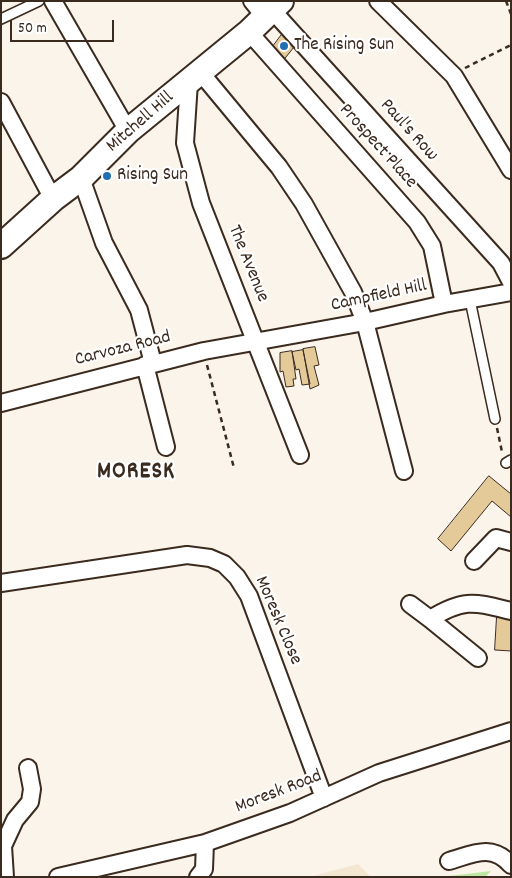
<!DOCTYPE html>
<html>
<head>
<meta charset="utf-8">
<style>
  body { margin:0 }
  #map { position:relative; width:512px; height:878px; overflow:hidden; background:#faf4eb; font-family:Dekko,sans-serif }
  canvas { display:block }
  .frame { position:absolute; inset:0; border:2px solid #3b2a1e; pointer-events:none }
  .scale { position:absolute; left:10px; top:20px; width:104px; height:22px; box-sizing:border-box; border:2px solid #3b2a1e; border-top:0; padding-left:6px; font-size:15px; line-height:18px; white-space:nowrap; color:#3b2a1e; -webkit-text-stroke:4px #fff; paint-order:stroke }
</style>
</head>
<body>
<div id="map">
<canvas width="512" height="878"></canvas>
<div class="frame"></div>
<div class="scale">50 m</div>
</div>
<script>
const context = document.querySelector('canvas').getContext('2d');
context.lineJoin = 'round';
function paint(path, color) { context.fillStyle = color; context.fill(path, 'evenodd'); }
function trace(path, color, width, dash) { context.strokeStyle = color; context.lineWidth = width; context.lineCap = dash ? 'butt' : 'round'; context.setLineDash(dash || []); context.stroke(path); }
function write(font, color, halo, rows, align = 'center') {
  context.font = font + ' Dekko,sans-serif'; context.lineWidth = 4.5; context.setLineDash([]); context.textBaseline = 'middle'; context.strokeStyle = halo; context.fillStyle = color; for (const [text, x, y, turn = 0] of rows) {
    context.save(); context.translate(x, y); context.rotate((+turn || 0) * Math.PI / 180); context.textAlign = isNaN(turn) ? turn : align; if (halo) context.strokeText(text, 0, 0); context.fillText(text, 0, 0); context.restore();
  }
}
const built = new Path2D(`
  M358 864 371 877H309Z`);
const green = new Path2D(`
  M491 871 485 877H441Z`);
const building = new Path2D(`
  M286 29 298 42 282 62 271 49Z
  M315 347 319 365 314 366 319 385 310 389 303 349Z
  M303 350 310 384 302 385 299 369 296 370 292 352Z
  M292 351 296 379H293L294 386 286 387 283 371 280 372V353Z
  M489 476 511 494V517L492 501 451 551 438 539Z
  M497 616H511V651L495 650Z`);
const path = new Path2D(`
  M506 1 511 14
  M465 68 511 45
  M207 365 234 468
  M497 428 502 452`);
const lane = new Path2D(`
  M1 19 39 1
  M470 300 495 419
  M506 463 511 460`);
const street = new Path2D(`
  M53 1 128 131
  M252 1 265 17
  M378 1 454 76 511 170
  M272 10 501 263 511 282
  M249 32 417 222 432 246 444 304
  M201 73 279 167 304 204 353 292 365 322 404 471
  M189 82 185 143 201 203 300 455
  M1 102 53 199
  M81 178 104 243 139 310 153 363
  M145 365 166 447
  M1 403 204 351 365 322 444 304 511 292
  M474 561 496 538 511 542
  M1 583 187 555 210 558 224 564 237 577 249 596 324 798
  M410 604 430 619C464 598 474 602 511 611
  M430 619 478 658
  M449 861C473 854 492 843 511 865
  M5 877 3 846 15 820 30 802 32 789 28 768
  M58 877 205 843 290 813 379 773 511 731
  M198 877 204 869 205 843`);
const secondary = new Path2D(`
  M1 246 53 199 81 178 128 131 249 32 281 1`);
const markers = [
  [284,46,5,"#1f6fb2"],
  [107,176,5,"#1f6fb2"]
];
const poiNames = [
  ["The Rising Sun",294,46],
  ["Rising Sun",117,176]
];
const streetNames = [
  ["Mitchell Hill",141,123,-41],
  ["Paul's Row",408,131,48],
  ["Prospect Place",377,147,48],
  ["The Avenue",247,264,68],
  ["Campfield Hill",379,297,-12],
  ["Carvoza Road",123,350,-14],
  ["Moresk Close",277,621,67],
  ["Moresk Road",279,793,-21]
];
const districtNames = [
  ["MORESK",136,474]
];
paint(built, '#f3e7d2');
paint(green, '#bde6a2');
paint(building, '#e4c999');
trace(building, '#3b2a1e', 1);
trace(lane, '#3b2a1e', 12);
trace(street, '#3b2a1e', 20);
trace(secondary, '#3b2a1e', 28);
trace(path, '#3b2a1e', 2.5, [5, 4]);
trace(lane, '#fff', 9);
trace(street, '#fff', 16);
trace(secondary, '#fff', 24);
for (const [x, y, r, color] of markers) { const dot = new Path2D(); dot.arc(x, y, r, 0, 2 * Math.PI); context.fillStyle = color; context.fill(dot); trace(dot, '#fff', 2); }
write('19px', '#3b2a1e', '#fff', poiNames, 'left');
write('19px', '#3b2a1e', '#fff', streetNames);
context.letterSpacing = '1px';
write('bold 24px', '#3b2a1e', '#fff', districtNames);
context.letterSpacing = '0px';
</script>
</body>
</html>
